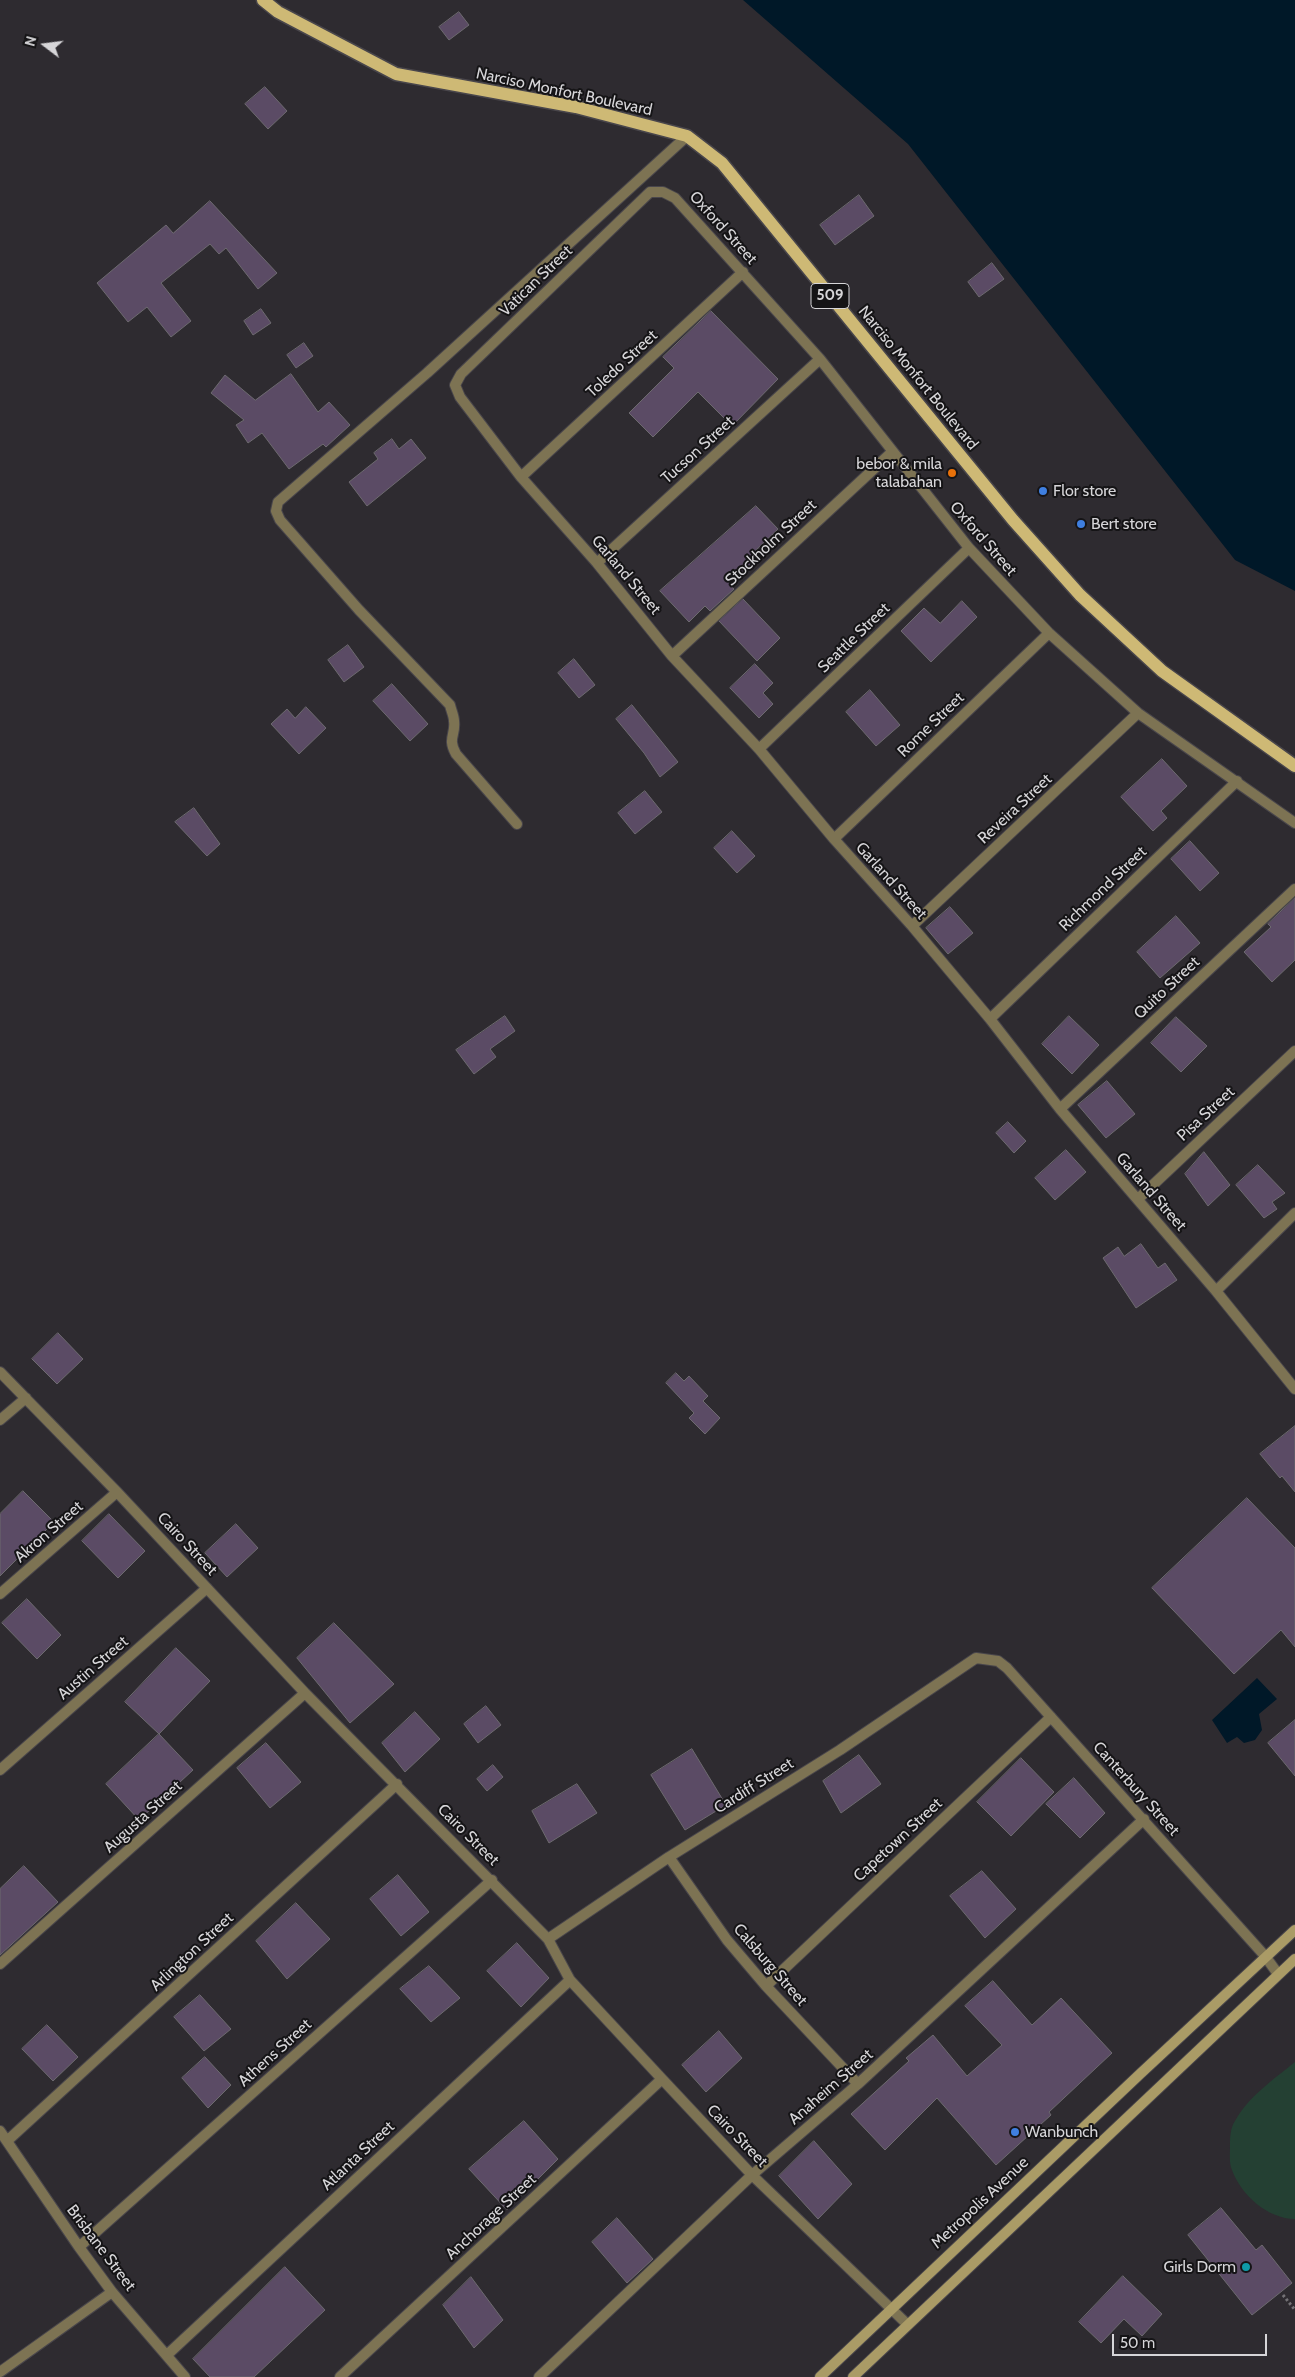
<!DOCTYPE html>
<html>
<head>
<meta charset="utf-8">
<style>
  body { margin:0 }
  #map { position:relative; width:1295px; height:2377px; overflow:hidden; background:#2e2b30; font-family:Cabin,sans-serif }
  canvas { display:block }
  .north { position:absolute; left:20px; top:20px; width:50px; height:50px; -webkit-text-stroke:4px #151416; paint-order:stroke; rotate:285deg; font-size:14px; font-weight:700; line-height:20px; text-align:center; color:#d6d5d8 }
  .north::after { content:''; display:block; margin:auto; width:18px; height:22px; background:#d6d5d8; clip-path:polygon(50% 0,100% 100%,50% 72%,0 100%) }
  .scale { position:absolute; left:1112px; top:2334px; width:155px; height:22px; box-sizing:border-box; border:2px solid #d6d5d8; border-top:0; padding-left:6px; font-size:15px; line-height:18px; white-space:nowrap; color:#d6d5d8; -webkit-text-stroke:4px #151416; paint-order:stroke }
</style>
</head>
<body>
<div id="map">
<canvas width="1295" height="2377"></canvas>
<div class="north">N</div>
<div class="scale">50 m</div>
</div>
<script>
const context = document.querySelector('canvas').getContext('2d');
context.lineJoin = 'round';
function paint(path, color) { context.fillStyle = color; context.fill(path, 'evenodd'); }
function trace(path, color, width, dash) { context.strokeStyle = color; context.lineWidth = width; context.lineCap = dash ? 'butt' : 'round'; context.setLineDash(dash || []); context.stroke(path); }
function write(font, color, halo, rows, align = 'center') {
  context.font = font + ' Cabin,sans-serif'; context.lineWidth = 4; context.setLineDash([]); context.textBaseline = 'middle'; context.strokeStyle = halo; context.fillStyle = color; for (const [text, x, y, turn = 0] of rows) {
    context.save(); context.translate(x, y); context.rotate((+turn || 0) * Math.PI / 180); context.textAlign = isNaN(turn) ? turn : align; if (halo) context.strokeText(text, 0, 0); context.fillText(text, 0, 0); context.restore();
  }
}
const green = new Path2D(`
  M1295 2062V2219C1268 2219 1241 2195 1232 2170 1229 2163 1230 2154 1230 2147 1230 2139 1230 2128 1235 2121 1249 2096 1273 2080 1295 2062Z`);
const water = new Path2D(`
  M743 0H1295V591L1235 560 908 144Z
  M1257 1678 1277 1699 1259 1714 1262 1730 1255 1740 1244 1743 1237 1737 1227 1743 1212 1720Z`);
const building = new Path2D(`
  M459 12 469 25 449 40 439 27Z
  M265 87 287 111 268 129 245 104Z
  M859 195 874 216 835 245 820 225Z
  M210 201 277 273 258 289 226 248 219 254 210 244 161 283 191 321 171 337 147 307 128 322 97 283 166 225 173 233Z
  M992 263 1004 279 979 297 968 282Z
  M261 309 271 323 253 335 244 321Z
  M711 311 778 379 732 426 698 392 653 437 629 413 674 368 663 357Z
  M304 343 313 356 296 368 287 355Z
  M291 374 318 412 329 402 350 425 326 447 323 444 289 469 262 433 248 443 236 425 244 420 211 393 225 375 255 400Z
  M392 439 399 449 411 439 426 458 367 506 349 482 378 459 374 453Z
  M756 506 778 529 754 552 760 559 729 585 734 589 710 611 705 606 689 622 660 591Z
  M743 599 780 638 757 661 719 621Z
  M962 601 977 617 931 662 901 631 924 608 940 623Z
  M348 645 364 667 344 682 328 660Z
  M574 659 595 685 579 698 558 673Z
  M755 664 773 683 763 693 773 704 759 718 730 688Z
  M392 684 428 724 410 741 373 701Z
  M870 690 900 725 876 746 846 712Z
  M632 705 678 762 660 777 644 753 616 719Z
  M306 707 326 728 299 754 271 724 287 709 295 718Z
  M1162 759 1187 786 1161 811 1167 818 1153 831 1121 797Z
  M645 791 662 812 635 834 618 813Z
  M194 808 220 844 207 856 175 822Z
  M732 831 755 856 737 873 714 848Z
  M1190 841 1219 873 1200 891 1171 859Z
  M1295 898V960L1272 982 1244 952 1271 927 1268 924Z
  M950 907 973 933 948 954 926 928Z
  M1176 916 1200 943 1160 978 1137 952Z
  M505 1016 515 1031 490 1049 496 1057 474 1074 456 1050Z
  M1069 1016 1099 1045 1072 1074 1042 1044Z
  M1176 1017 1207 1046 1181 1072 1151 1043Z
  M1107 1081 1135 1114 1106 1138 1078 1105Z
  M1008 1122 1026 1141 1014 1153 996 1133Z
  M1066 1150 1086 1172 1055 1200 1035 1178Z
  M1204 1152 1230 1185 1208 1206 1185 1174Z
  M1258 1165 1285 1193 1272 1202 1277 1209 1264 1218 1236 1185Z
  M1141 1244 1158 1268 1165 1263 1177 1280 1136 1308 1103 1258 1118 1247 1124 1256Z
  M58 1333 83 1359 57 1384 32 1359Z
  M676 1373 684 1381 689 1376 708 1396 703 1401 720 1418 705 1434 689 1418 694 1413 666 1383Z
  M1295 1426V1492L1282 1476 1280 1478 1260 1454Z
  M23 1491 54 1522 0 1576V1514Z
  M1247 1498 1295 1548V1647L1281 1630 1234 1674 1152 1588Z
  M109 1514 145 1551 118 1578 82 1541Z
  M236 1524 258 1548 227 1577 205 1553Z
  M27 1599 61 1635 37 1659 2 1623Z
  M334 1623 394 1684 350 1723 297 1658Z
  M176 1648 210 1681 159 1734 125 1702Z
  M486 1706 501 1725 478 1743 464 1724Z
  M415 1712 440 1739 405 1772 382 1743Z
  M1295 1720V1776L1268 1743Z
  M159 1734 193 1770 139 1820 106 1784Z
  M266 1743 301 1782 270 1808 237 1768Z
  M692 1749 726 1805 685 1830 651 1775Z
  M859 1755 881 1784 841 1813 823 1781Z
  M1021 1758 1054 1792 1011 1836 977 1802Z
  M493 1765 503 1777 487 1791 477 1779Z
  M1074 1778 1105 1813 1080 1838 1046 1804Z
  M577 1784 597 1813 549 1843 532 1811Z
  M24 1866 58 1902 0 1955V1889Z
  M982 1871 1016 1909 985 1938 950 1896Z
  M398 1875 429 1912 401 1936 370 1899Z
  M296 1903 330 1939 287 1979 256 1941Z
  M517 1943 549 1978 521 2007 487 1971Z
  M429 1966 460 1998 431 2022 400 1989Z
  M993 1981 1032 2025 1061 1998 1112 2053 1049 2112 1051 2115 996 2165 937 2098 885 2150 851 2114 909 2061 906 2058 933 2035 967 2076 1002 2045 965 2006Z
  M200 1995 231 2029 204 2051 174 2017Z
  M47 2025 78 2057 53 2081 22 2049Z
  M719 2031 742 2058 706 2092 682 2065Z
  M205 2057 231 2085 208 2108 182 2078Z
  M524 2121 558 2159 507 2210 469 2169Z
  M814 2141 852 2184 818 2219 779 2176Z
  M1221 2208 1256 2250 1262 2245 1292 2283 1252 2315 1188 2235Z
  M617 2218 653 2259 627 2283 592 2242Z
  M285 2267 325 2310 254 2377H210L193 2359Z
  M1123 2276 1162 2314 1142 2336 1124 2319 1101 2343 1079 2322Z
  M471 2277 503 2320 474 2348 443 2305Z`);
const path = new Path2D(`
  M1283 2295 1295 2310`);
const minor = new Path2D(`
  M521 477 743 272
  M597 563 820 359
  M672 656 891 453
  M759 749 969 548
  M1295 823 1138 713 1049 633 969 548 820 359 675 198 663 192H650L461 374 455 385 460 397 521 477 597 563 672 656 759 749 834 839 912 926 990 1019 1060 1109 1216 1291 1295 1389
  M517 824 456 754C447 738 456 735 454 721 454 716 451 710 450 705L359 610 280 520 276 511 278 502 427 373 687 136
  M834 839 1049 633
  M912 926 1138 713
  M990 1019 1237 781
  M1060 1109 1295 889
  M1138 1199 1295 1051
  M1216 1291 1295 1213
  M0 1372 117 1492 305 1693 548 1939 570 1980 662 2079 752 2175 907 2324
  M0 1420 26 1398
  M0 1594 117 1492
  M0 1770 207 1588
  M669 1857 727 1940 766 1986 858 2084
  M548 1939 669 1857 840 1750 976 1658 998 1661 1007 1668 1265 1956 1278 1974
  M0 1964 305 1693
  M766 1986 1051 1717
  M0 2131 79 2247 112 2292 185 2377
  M7 2141 397 1784
  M79 2247 492 1880
  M168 2354 570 1980
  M0 2372 112 2292
  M340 2377 662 2079
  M539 2377 752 2175 858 2084 1144 1819`);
const secondary = new Path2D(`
  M820 2377 1140 2074 1295 1930
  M853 2377 1295 1959`);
const primary = new Path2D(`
  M263 0 278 12 396 74 576 107 687 136 722 163 1013 520 1080 595 1162 671 1295 766`);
const markers = [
  [952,473,5,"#e8710a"],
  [1043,491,5,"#3f7fe0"],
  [1081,524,5,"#3f7fe0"],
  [1015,2132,5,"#3f7fe0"],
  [1246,2267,5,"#0f9aa8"]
];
const shields = [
  [830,296,38]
];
const shieldNames = [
  ["509",830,296]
];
const streetNames = [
  ["Narciso Monfort Boulevard",564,92,12],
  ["Oxford Street",723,228,48],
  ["Vatican Street",536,281,-44],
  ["Toledo Street",622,364,-43],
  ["Narciso Monfort Boulevard",918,378,51],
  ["Tucson Street",698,450,-42],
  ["Oxford Street",983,539,49],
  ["Stockholm Street",771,543,-43],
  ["Garland Street",626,575,50],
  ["Seattle Street",854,638,-44],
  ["Rome Street",931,725,-44],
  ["Reveira Street",1015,809,-43],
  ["Garland Street",891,881,48],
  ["Richmond Street",1103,889,-44],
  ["Quito Street",1167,988,-43],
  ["Pisa Street",1206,1114,-43],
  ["Garland Street",1151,1192,49],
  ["Akron Street",49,1532,-41],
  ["Cairo Street",187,1544,47],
  ["Austin Street",93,1668,-41],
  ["Cardiff Street",754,1786,-32],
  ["Canterbury Street",1136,1789,48],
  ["Augusta Street",143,1817,-42],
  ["Cairo Street",468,1835,45],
  ["Capetown Street",898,1840,-43],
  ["Arlington Street",192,1952,-43],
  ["Calsburg Street",770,1965,49],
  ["Athens Street",275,2053,-42],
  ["Anaheim Street",831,2087,-41],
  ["Cairo Street",737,2136,46],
  ["Atlanta Street",358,2156,-43],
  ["Metropolis Avenue",980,2203,-43],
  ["Anchorage Street",491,2217,-43],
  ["Brisbane Street",101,2248,53]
];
const poiNames = [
  ["bebor & mila",942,464,"right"],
  ["talabahan",942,482,"right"],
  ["Flor store",1053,491],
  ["Bert store",1091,524],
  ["Wanbunch",1025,2132],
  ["Girls Dorm",1236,2267,"right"]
];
paint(green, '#244033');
paint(water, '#001828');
paint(building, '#5b4b65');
trace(building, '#6d6a6f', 1);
trace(minor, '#49464b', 12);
trace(secondary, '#49464b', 12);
trace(primary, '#49464b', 15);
trace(path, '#747276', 3, [2.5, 2.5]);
trace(minor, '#7d7353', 10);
trace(secondary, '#aa9b66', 10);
trace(primary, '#ceb975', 12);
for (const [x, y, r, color] of markers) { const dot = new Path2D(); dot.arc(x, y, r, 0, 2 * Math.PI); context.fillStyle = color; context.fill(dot); trace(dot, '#151416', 2); }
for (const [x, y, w] of shields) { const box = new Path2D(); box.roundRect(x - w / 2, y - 12.5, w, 25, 4); context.fillStyle = '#151416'; context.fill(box); trace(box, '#d6d5d8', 1); }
write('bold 15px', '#d6d5d8', null, shieldNames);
write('16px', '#d6d5d8', '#151416', streetNames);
write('16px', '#d6d5d8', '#151416', poiNames, 'left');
</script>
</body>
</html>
